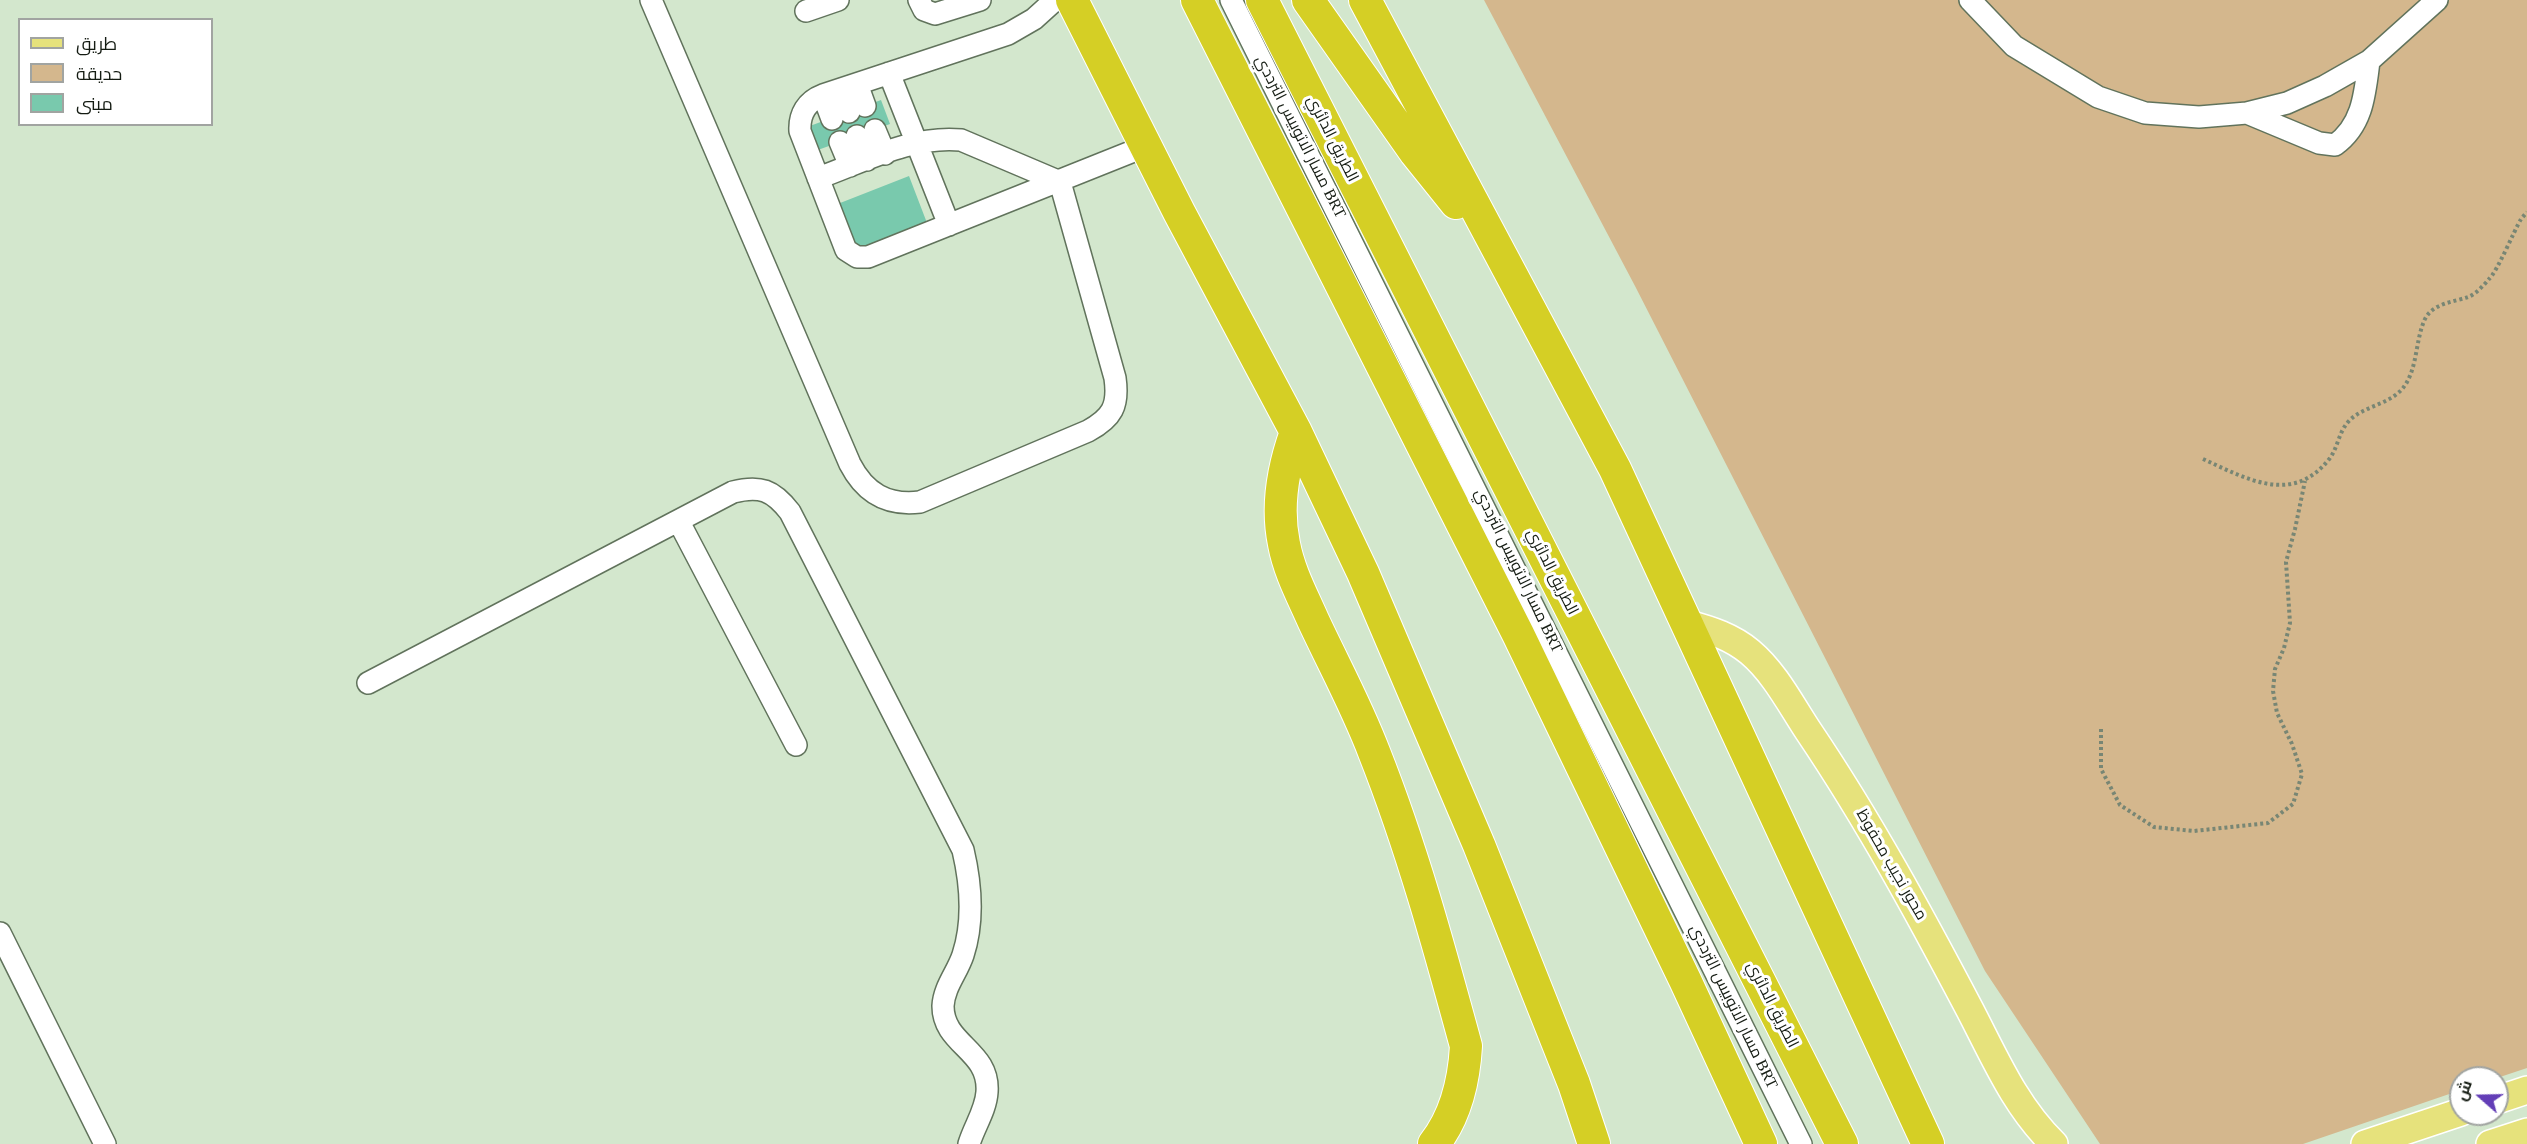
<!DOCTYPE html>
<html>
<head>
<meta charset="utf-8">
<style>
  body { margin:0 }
  #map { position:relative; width:2527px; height:1144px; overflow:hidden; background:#d3e7cd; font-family:"Times New Roman",Cairo,serif }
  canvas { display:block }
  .legend { position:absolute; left:18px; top:18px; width:195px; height:108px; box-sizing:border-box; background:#fff; border:2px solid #a1a4a1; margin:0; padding:8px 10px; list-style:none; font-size:18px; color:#151c13 }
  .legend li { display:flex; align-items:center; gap:12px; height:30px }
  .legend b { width:30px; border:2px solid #a1a4a1 }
  .north { position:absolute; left:2449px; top:1066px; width:60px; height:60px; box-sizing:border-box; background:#fff; border:2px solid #a1a4a1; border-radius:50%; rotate:290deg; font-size:16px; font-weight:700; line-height:24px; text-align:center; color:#151c13 }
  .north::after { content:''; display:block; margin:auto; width:21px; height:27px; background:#633eb7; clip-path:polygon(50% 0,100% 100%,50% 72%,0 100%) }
</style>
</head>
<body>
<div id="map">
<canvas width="2527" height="1144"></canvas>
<ul class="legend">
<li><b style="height:8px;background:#e6e27c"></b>طريق</li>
<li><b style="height:16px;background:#d4b78d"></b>حديقة</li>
<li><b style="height:16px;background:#79c9ad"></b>مبنى</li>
</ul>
<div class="north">ش</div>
</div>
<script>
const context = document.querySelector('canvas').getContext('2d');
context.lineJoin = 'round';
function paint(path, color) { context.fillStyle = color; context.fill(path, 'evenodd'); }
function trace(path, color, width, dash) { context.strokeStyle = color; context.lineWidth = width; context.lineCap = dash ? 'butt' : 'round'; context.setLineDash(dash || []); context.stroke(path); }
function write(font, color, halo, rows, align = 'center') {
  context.font = font + ' "Times New Roman",Cairo,serif'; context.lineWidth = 6; context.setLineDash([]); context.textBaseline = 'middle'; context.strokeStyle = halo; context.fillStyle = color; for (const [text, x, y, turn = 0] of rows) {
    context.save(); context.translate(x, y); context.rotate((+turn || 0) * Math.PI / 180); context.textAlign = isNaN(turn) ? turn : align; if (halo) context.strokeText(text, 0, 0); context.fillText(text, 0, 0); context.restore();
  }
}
const green = new Path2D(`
  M1484 0H2527V1068L2497 1078H2461V1090L2303 1144H2100L1985 971 1635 286Z`);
const building = new Path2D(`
  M881 100 890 124 815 151 807 127Z
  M909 176 927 223 853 252 835 205Z`);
const path = new Path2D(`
  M2203 459C2247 479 2293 506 2330 458 2338 447 2339 431 2349 421 2363 406 2389 405 2403 388 2418 369 2415 340 2425 319 2433 303 2454 302 2468 297 2476 294 2484 285 2489 279 2497 272 2514 231 2521 219L2527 212
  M2101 729V769L2120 805 2154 827 2194 831 2268 823 2293 804 2302 774 2292 744 2277 713 2273 691 2275 669 2284 648 2290 623 2286 562 2295 529 2305 481`);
const minor = new Path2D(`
  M651 0 850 464C865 493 887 506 920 502L1088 431C1112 418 1119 406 1115 378L1060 182
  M919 0 924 10 935 14 980 0
  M1055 0 1034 19 1008 34 823 95C807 101 799 114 800 131L846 250 857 257H868L1146 146
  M1231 0 1801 1144
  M1970 0 2014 46 2098 97 2145 113 2199 117 2247 113 2287 103 2325 86 2369 61 2437 0
  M806 11 838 0
  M889 73 949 225
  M857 84 865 106
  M840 90 849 112
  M823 95 832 119
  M2247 113 2319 143 2335 145C2363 125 2365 93 2369 61
  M875 130 885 154
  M857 136 867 160
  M840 142 850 166
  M818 178C863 162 912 135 961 140L1060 182
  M679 522 796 745
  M368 683 733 492C760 485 773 490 790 512L963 850C971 884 974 921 963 955 957 973 944 987 943 1006 943 1045 990 1050 987 1092 986 1110 974 1127 969 1144
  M0 933 105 1144`);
const major = new Path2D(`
  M1688 624C1711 630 1732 637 1750 652 1775 673 1791 705 1809 732 1869 821 1920 915 1970 1010 1995 1058 2015 1106 2054 1144
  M2497 1100 2527 1090
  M2365 1144 2461 1112
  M2490 1144 2527 1132`);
const highway = new Path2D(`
  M1072 0 1179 212 1296 432 1363 573 1479 845 1574 1084 1594 1144
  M1197 0 1518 634 1685 980 1761 1144
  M1262 0 1842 1144
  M1308 0 1415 152 1456 203
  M1365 0 1615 469 1928 1144
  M1296 432C1283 468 1276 506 1284 544 1289 571 1302 595 1313 620 1333 663 1357 707 1374 752 1412 848 1439 947 1466 1046 1464 1081 1456 1116 1434 1144`);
const streetNames = [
  ["مسار الاتوبيس الترددي BRT",1300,137,63],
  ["الطريق الدائري",1332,139,63],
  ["مسار الاتوبيس الترددي BRT",1518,571,64],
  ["الطريق الدائري",1552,572,63],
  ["محور نجيب محفوظ",1891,865,60],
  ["الطريق الدائري",1772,1005,63],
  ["مسار الاتوبيس الترددي BRT",1733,1007,64]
];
paint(green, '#d4b78d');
paint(building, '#79c9ad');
trace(minor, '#61735c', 24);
trace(major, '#fff', 30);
trace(highway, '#fff', 34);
trace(path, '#788674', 4, [3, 3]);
trace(minor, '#fff', 21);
trace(major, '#e6e27c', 27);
trace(highway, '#d5cf25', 32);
write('16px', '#151c13', '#fff', streetNames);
</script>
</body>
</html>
